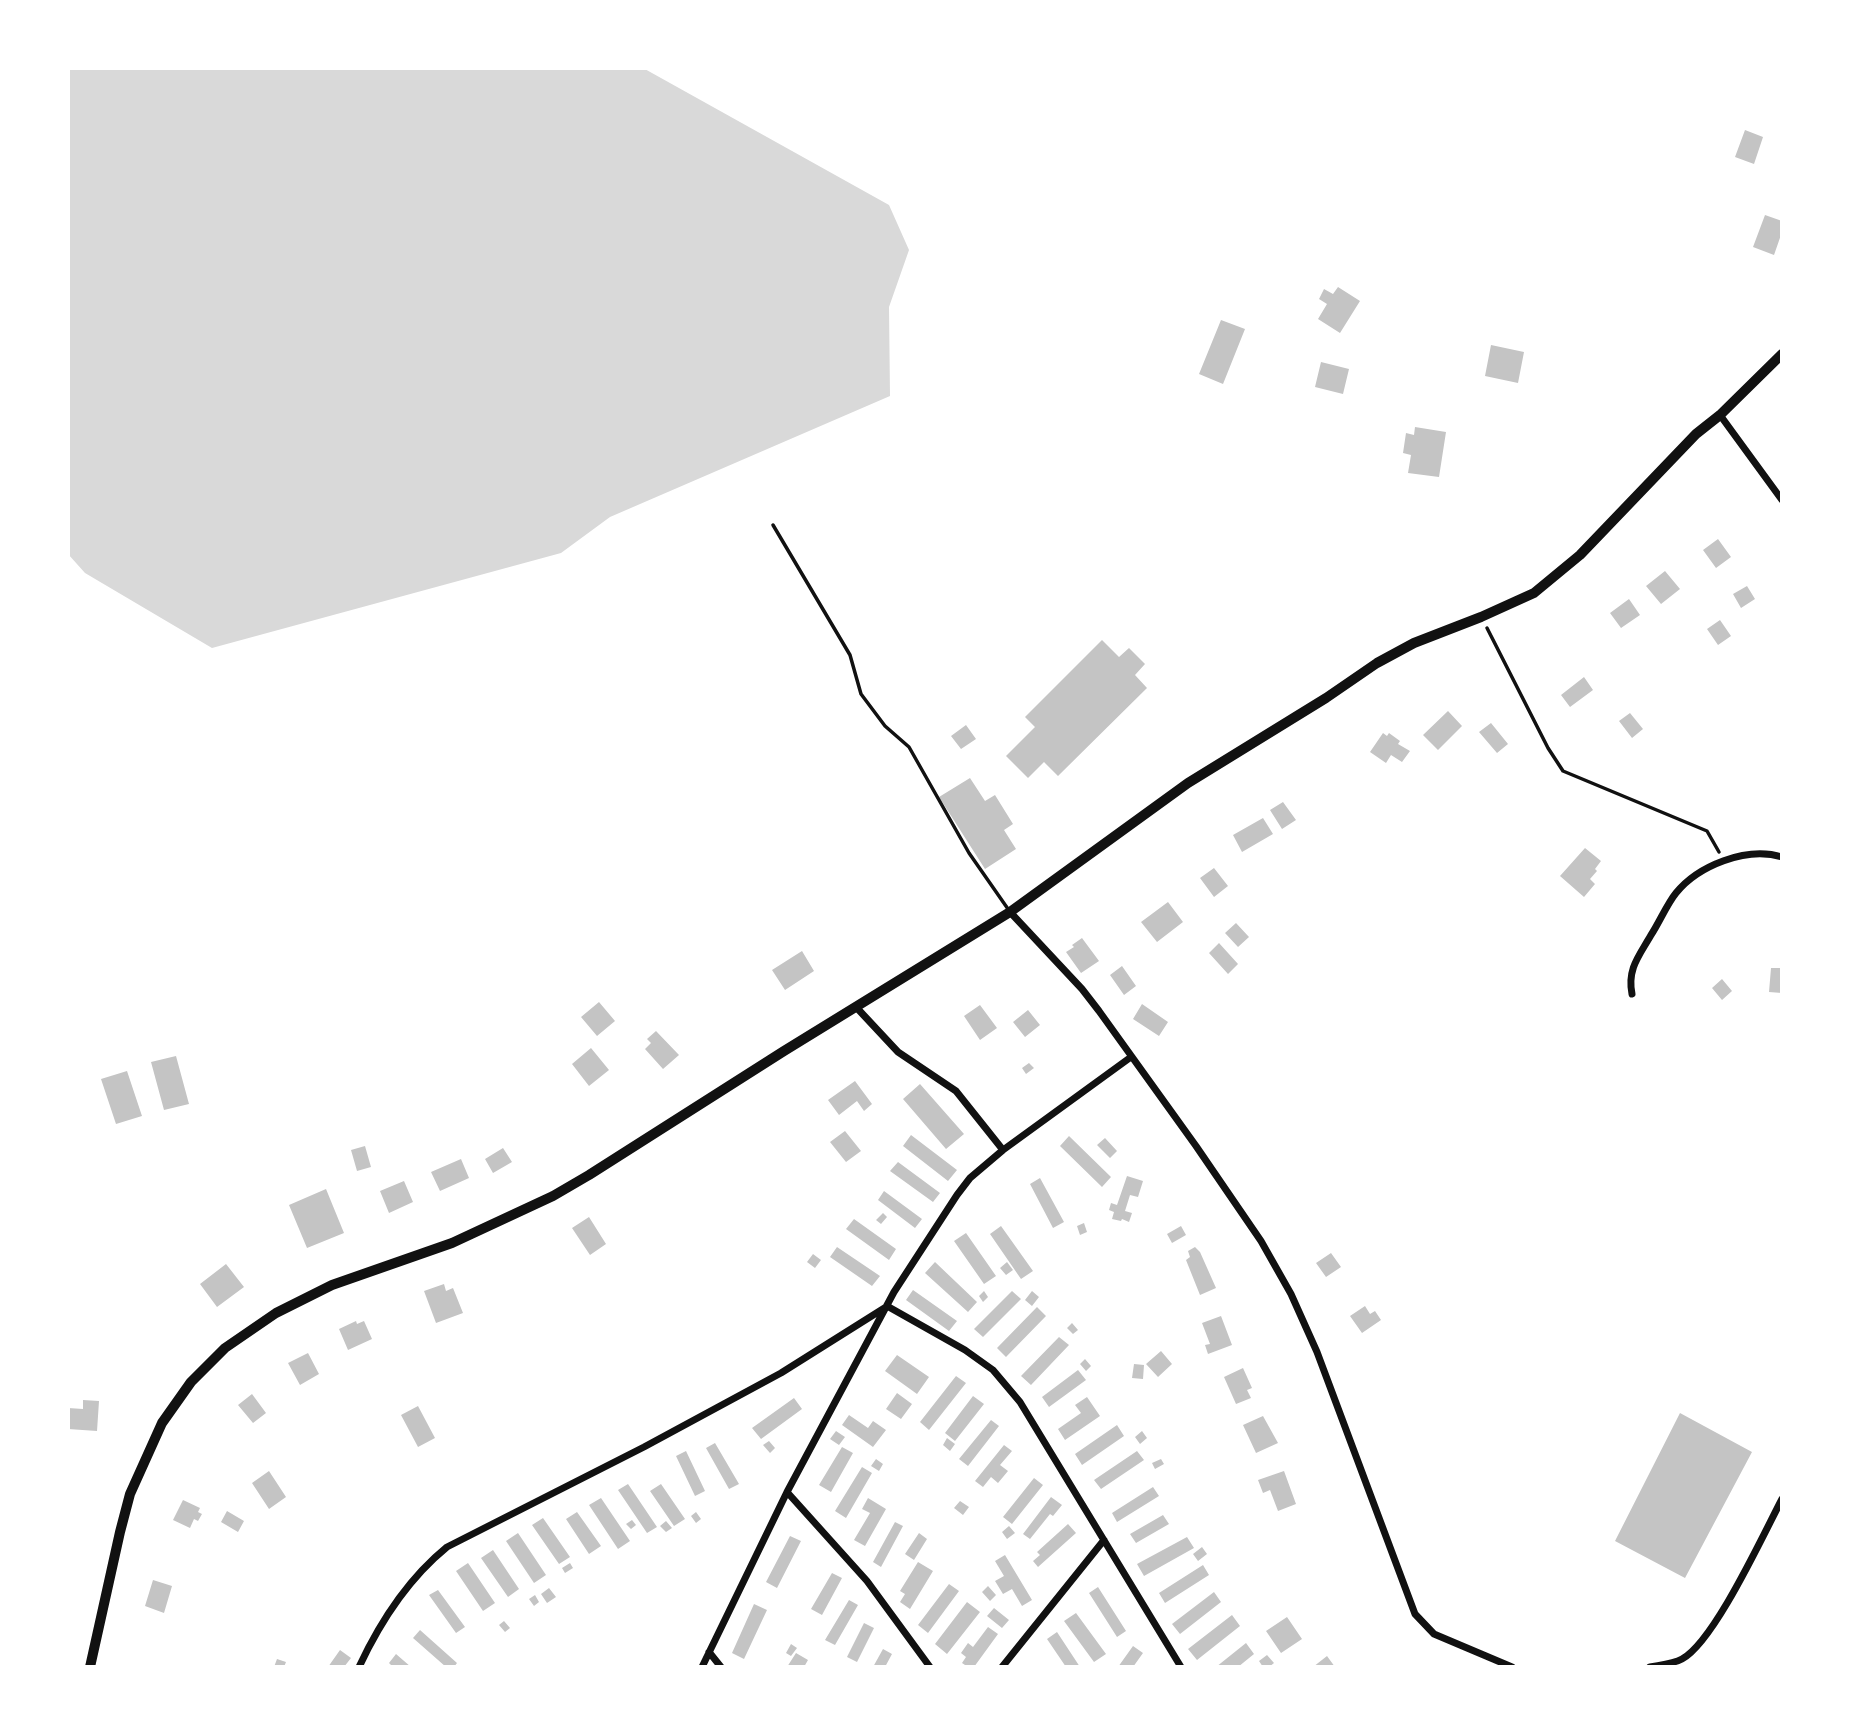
<!DOCTYPE html>
<html>
<head>
<meta charset="utf-8">
<style>
  body { margin:0 }
  #map { position:relative; width:1850px; height:1735px; overflow:hidden; background:#fff; font-family:Cabin,sans-serif }
  canvas { display:block }
  .frame { position:absolute; inset:0; border:70px solid #fff; pointer-events:none }
</style>
</head>
<body>
<div id="map">
<canvas width="1850" height="1735"></canvas>
<div class="frame"></div>
</div>
<script>
const context = document.querySelector('canvas').getContext('2d');
context.lineJoin = 'round';
function paint(path, color) { context.fillStyle = color; context.fill(path, 'evenodd'); }
function trace(path, color, width, dash) { context.strokeStyle = color; context.lineWidth = width; context.lineCap = dash ? 'butt' : 'round'; context.setLineDash(dash || []); context.stroke(path); }
const water = new Path2D(`
  M68 68H643L889 205 909 250 889 307 890 396 610 517 561 553 212 648 85 573 68 554Z`);
const building = new Path2D(`
  M1745 130 1763 137 1754 164 1735 157Z
  M1765 215 1782 221V232L1774 255 1753 247Z
  M1338 287 1360 301 1340 333 1318 319 1327 304 1319 299 1324 289 1333 294Z
  M1221 320 1245 329 1223 384 1199 374Z
  M1491 345 1524 352 1518 383 1485 376Z
  M1321 362 1349 369 1343 394 1315 387Z
  M1415 427 1446 432 1439 477 1408 473 1411 455 1403 453 1406 433 1414 435Z
  M1718 539 1731 557 1716 568 1703 550Z
  M1665 571 1680 589 1661 604 1646 586Z
  M1747 586 1755 599 1741 608 1733 594Z
  M1629 599 1640 615 1621 628 1610 613Z
  M1720 620 1731 636 1718 645 1707 629Z
  M1102 640 1119 657 1129 648 1145 664 1135 675 1147 688 1058 776 1044 762 1028 778 1006 756 1035 727 1025 717Z
  M1584 677 1593 690 1570 707 1561 695Z
  M1448 711 1462 726 1438 750 1423 735Z
  M1630 713 1643 729 1632 738 1619 721Z
  M1491 723 1508 744 1497 753 1479 732Z
  M966 725 976 739 961 749 951 736Z
  M1383 733 1387 736 1389 733 1400 741 1398 744 1410 751 1402 762 1391 755 1386 763 1370 752Z
  M970 778 985 801 995 795 1013 824 1004 830 1016 849 985 869 939 797Z
  M1283 802 1296 820 1282 829 1270 810Z
  M1263 818 1273 834 1242 852 1233 835Z
  M1585 848 1601 861 1595 869 1597 871 1590 879 1595 884 1584 897 1560 876Z
  M1214 868 1228 886 1214 897 1200 878Z
  M1168 902 1183 922 1157 942 1141 922Z
  M1236 923 1249 937 1238 947 1225 933Z
  M1082 938 1099 961 1081 973 1066 952 1074 947 1072 945Z
  M1219 943 1238 964 1228 974 1209 953Z
  M802 951 814 971 785 990 772 970Z
  M1122 966 1136 986 1124 995 1110 975Z
  M1771 968H1782V993L1769 992Z
  M1722 979 1732 991 1722 1000 1712 988Z
  M599 1002 615 1021 597 1036 581 1017Z
  M1142 1004 1168 1022 1159 1036 1133 1019Z
  M980 1005 997 1028 980 1040 964 1016Z
  M1028 1010 1040 1025 1025 1037 1013 1022Z
  M656 1031 679 1055 663 1069 645 1049 651 1043 647 1039Z
  M591 1048 609 1070 589 1086 572 1064Z
  M176 1056 189 1104 164 1110 151 1062Z
  M1029 1063 1034 1068 1026 1074 1022 1068Z
  M127 1071 142 1116 116 1124 101 1079Z
  M855 1081 872 1104 864 1111 857 1101 839 1115 828 1100Z
  M920 1084 964 1134 946 1149 903 1099Z
  M845 1131 861 1151 846 1162 830 1142Z
  M911 1135 957 1170 948 1181 903 1146Z
  M1069 1136 1111 1177 1102 1187 1060 1146Z
  M1105 1138 1117 1151 1110 1158 1097 1145Z
  M365 1146 371 1167 357 1171 351 1150Z
  M503 1148 512 1162 493 1173 485 1159Z
  M461 1159 469 1178 440 1191 431 1172Z
  M898 1162 940 1193 933 1202 890 1171Z
  M1127 1176 1143 1181 1138 1197 1130 1195 1125 1211 1132 1213 1129 1222 1122 1219 1121 1221 1112 1219 1114 1212 1109 1210 1111 1203 1117 1205Z
  M1040 1178 1064 1222 1053 1228 1030 1184Z
  M404 1181 413 1202 389 1213 380 1191Z
  M326 1189 344 1233 307 1248 289 1205Z
  M884 1191 922 1219 915 1228 878 1200Z
  M883 1213 887 1217 881 1224 876 1220Z
  M589 1217 606 1244 590 1255 572 1228Z
  M854 1219 896 1249 889 1260 846 1229Z
  M1084 1223 1087 1232 1080 1235 1077 1226Z
  M1001 1226 1033 1271 1021 1279 990 1234Z
  M1181 1226 1186 1235 1172 1243 1167 1234Z
  M966 1233 996 1276 984 1284 954 1241Z
  M837 1247 880 1276 872 1286 830 1257Z
  M1195 1247 1200 1252 1216 1288 1200 1295 1186 1260 1190 1257 1188 1251Z
  M1331 1253 1341 1267 1326 1277 1316 1263Z
  M813 1254 821 1260 815 1268 807 1262Z
  M935 1262 977 1302 968 1312 925 1273Z
  M1007 1262 1013 1270 1006 1275 1000 1268Z
  M226 1264 244 1287 217 1307 200 1284Z
  M444 1284 446 1291 453 1288 463 1313 436 1323 424 1291Z
  M913 1290 957 1321 949 1331 906 1300Z
  M984 1291 988 1297 983 1302 979 1296Z
  M1012 1291 1021 1299 983 1337 974 1329Z
  M1032 1291 1039 1297 1032 1306 1025 1300Z
  M1365 1306 1370 1314 1375 1311 1381 1320 1362 1333 1350 1316Z
  M1037 1307 1046 1316 1006 1357 997 1348Z
  M1221 1316 1232 1345 1208 1354 1205 1345 1210 1344 1202 1323Z
  M356 1321 357 1324 364 1321 372 1339 348 1350 339 1329Z
  M1072 1323 1078 1330 1073 1334 1067 1328Z
  M1059 1337 1069 1345 1031 1385 1021 1376Z
  M1161 1351 1172 1364 1158 1377 1146 1364Z
  M308 1353 319 1374 300 1385 288 1363Z
  M897 1355 929 1377 917 1394 885 1371Z
  M1085 1359 1091 1366 1086 1371 1080 1364Z
  M1134 1364 1144 1365 1143 1379 1132 1378Z
  M1243 1368 1252 1388 1247 1390 1251 1398 1236 1404 1224 1377Z
  M1078 1370 1086 1380 1049 1407 1042 1397Z
  M956 1376 966 1383 929 1430 920 1422Z
  M897 1393 912 1404 901 1419 886 1409Z
  M252 1394 266 1413 253 1423 238 1405Z
  M973 1396 984 1404 955 1441 945 1433Z
  M1087 1397 1100 1416 1065 1440 1058 1429 1081 1413 1075 1405Z
  M794 1398 802 1409 761 1439 752 1428Z
  M83 1400 99 1401 97 1431 68 1429V1408L83 1409Z
  M418 1406 435 1438 418 1447 401 1415Z
  M1680 1413 1752 1452 1685 1578 1615 1541Z
  M849 1415 868 1428 873 1421 886 1430 873 1447 842 1425Z
  M1263 1416 1278 1443 1256 1453 1243 1425Z
  M991 1420 999 1426 968 1466 959 1459Z
  M1117 1425 1124 1436 1082 1465 1075 1454Z
  M836 1431 845 1437 839 1445 830 1439Z
  M1142 1431 1147 1438 1140 1444 1135 1437Z
  M947 1438 955 1444 950 1451 943 1445Z
  M769 1441 775 1448 770 1453 763 1445Z
  M715 1443 739 1484 729 1489 706 1448Z
  M1004 1445 1012 1451 1000 1465 1008 1471 998 1483 991 1477 983 1487 975 1481Z
  M842 1447 853 1453 831 1492 819 1485Z
  M686 1451 705 1491 695 1496 676 1456Z
  M1137 1451 1144 1460 1101 1489 1094 1480Z
  M876 1459 883 1464 879 1471 871 1466Z
  M1161 1459 1164 1464 1155 1469 1152 1463Z
  M862 1467 872 1473 846 1518 835 1511Z
  M269 1471 286 1497 269 1509 252 1483Z
  M1284 1471 1296 1504 1278 1511 1270 1490 1263 1493 1258 1480Z
  M1034 1478 1043 1485 1012 1524 1003 1517Z
  M628 1484 657 1527 647 1533 618 1490Z
  M661 1484 685 1519 674 1526 650 1491Z
  M1153 1487 1159 1496 1117 1522 1112 1513Z
  M1051 1497 1062 1505 1053 1516 1050 1514 1030 1539 1023 1534Z
  M601 1498 630 1541 618 1549 589 1505Z
  M868 1498 886 1509 865 1546 854 1540 870 1513 862 1509Z
  M183 1500 200 1508 198 1512 202 1514 198 1521 194 1519 190 1528 173 1520Z
  M960 1501 969 1507 963 1515 954 1508Z
  M227 1511 244 1521 238 1532 221 1522Z
  M577 1512 601 1546 589 1554 566 1519Z
  M696 1512 701 1519 696 1523 691 1516Z
  M1163 1515 1169 1524 1136 1543 1130 1534Z
  M543 1518 570 1557 559 1564 532 1525Z
  M632 1520 636 1525 631 1529 626 1524Z
  M666 1521 672 1528 666 1532 660 1526Z
  M895 1522 903 1526 881 1567 873 1562Z
  M1068 1524 1076 1533 1038 1567 1033 1561 1040 1555 1037 1552Z
  M1009 1526 1015 1533 1007 1539 1002 1532Z
  M518 1533 546 1575 534 1583 506 1541Z
  M919 1533 927 1539 914 1560 905 1554Z
  M790 1536 801 1541 777 1588 766 1582Z
  M1187 1537 1194 1548 1144 1576 1137 1564Z
  M1202 1547 1207 1554 1198 1561 1193 1554Z
  M493 1550 519 1589 508 1597 481 1558Z
  M1005 1555 1032 1600 1022 1606 1012 1589 1003 1594 995 1581 1004 1576 995 1561Z
  M918 1562 933 1571 910 1609 900 1602 905 1594 900 1591Z
  M468 1563 495 1603 483 1611 456 1571Z
  M570 1563 573 1568 565 1573 562 1568Z
  M1203 1565 1209 1575 1165 1603 1159 1593Z
  M832 1573 842 1578 822 1615 811 1609Z
  M153 1580 172 1586 164 1613 145 1606Z
  M949 1584 959 1591 928 1633 918 1625Z
  M988 1586 996 1595 990 1601 982 1592Z
  M1098 1587 1126 1631 1117 1637 1089 1593Z
  M549 1588 556 1597 547 1603 541 1594Z
  M438 1590 465 1627 456 1633 429 1595Z
  M1214 1592 1221 1602 1180 1634 1172 1624Z
  M535 1595 539 1602 534 1606 529 1599Z
  M849 1600 858 1605 835 1645 825 1640Z
  M967 1602 980 1612 947 1654 935 1644Z
  M754 1604 767 1610 744 1659 732 1653Z
  M994 1608 1009 1620 1002 1628 987 1616Z
  M1076 1613 1106 1654 1094 1662 1064 1621Z
  M1232 1615 1240 1626 1197 1660 1188 1649Z
  M1287 1617 1302 1639 1281 1653 1266 1631Z
  M504 1621 510 1628 505 1632 499 1625Z
  M864 1623 874 1628 857 1662 847 1657Z
  M988 1627 998 1634 974 1667H968L962 1663 966 1657 961 1653 968 1643 973 1647Z
  M420 1630 457 1663 454 1667H446L413 1638Z
  M1057 1632 1080 1667H1066L1047 1639Z
  M1246 1643 1254 1654 1238 1667H1216Z
  M791 1644 797 1648 791 1656 786 1653Z
  M1133 1646 1143 1653 1133 1667H1118Z
  M883 1649 892 1654 885 1667H873Z
  M340 1650 351 1658 344 1667H328Z
  M796 1653 808 1660 804 1667H787Z
  M396 1654 411 1667H393L389 1663Z
  M1267 1655 1274 1663 1269 1667H1263L1259 1661Z
  M1327 1656 1335 1667H1313Z
  M277 1659 286 1662 284 1667H274Z`);
const path = new Path2D(`
  M1487 628 1548 748 1563 771 1707 831 1719 852`);
const service = new Path2D(`
  M773 525 850 655 861 694 885 726 909 747 969 853 1008 909`);
const minor = new Path2D(`
  M1720 415 1782 500
  M1010 912 1082 989 1099 1011 1196 1146 1261 1241 1291 1294 1317 1352 1415 1614 1434 1634 1512 1667
  M1632 994C1627 969 1639 956 1651 935 1659 923 1667 904 1676 893 1698 866 1746 846 1782 857
  M856 1007 898 1052 956 1091 1003 1150
  M887 1306 965 1350 993 1370 1020 1402 1181 1667
  M787 1492 867 1581 930 1667
  M709 1652 721 1667
  M359 1667C380 1622 409 1578 447 1547L644 1447 781 1373 886 1307
  M702 1667 787 1492 894 1292 957 1195 970 1178 1003 1150 1131 1057
  M1002 1667 1104 1540
  M1650 1667C1660 1665 1673 1664 1682 1659 1714 1642 1763 1535 1782 1499`);
const secondary = new Path2D(`
  M90 1667 120 1532 130 1494 162 1423 191 1382 225 1348 276 1313 332 1285 452 1243 553 1196 589 1175 784 1051 1010 912 1188 783 1326 698 1377 663 1414 643 1481 617 1534 593 1580 555 1696 434 1720 415 1782 354`);
paint(water, '#d9d9d9');
paint(building, '#c4c4c4');
trace(path, '#111', 3.5);
trace(service, '#111', 3.5);
trace(minor, '#111', 7);
trace(secondary, '#111', 10);
</script>
</body>
</html>
